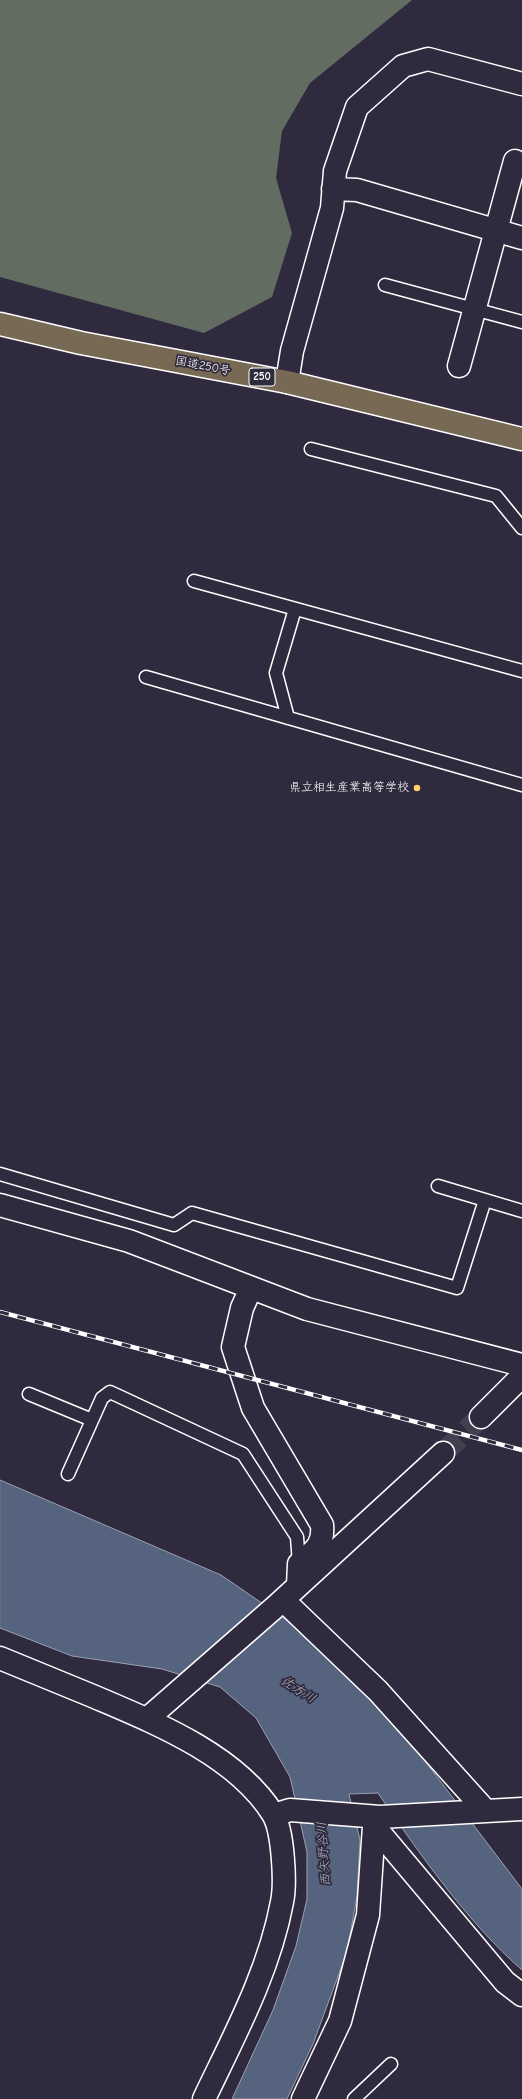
<!DOCTYPE html>
<html>
<head>
<meta charset="utf-8">
<style>
  body { margin:0 }
  canvas { display:block; background:#2f2a3d }
</style>
</head>
<body>
<canvas width="522" height="2099"></canvas>
<script>
const context = document.querySelector('canvas').getContext('2d');
context.lineJoin = 'round';
function paint(path, color) { context.fillStyle = color; context.fill(path, 'evenodd'); }
function trace(path, color, width, dash) { context.strokeStyle = color; context.lineWidth = width; context.lineCap = dash ? 'butt' : 'round'; context.setLineDash(dash || []); context.stroke(path); }
function write(font, color, halo, rows, align = 'center') {
  context.font = font + ' "Comic Neue","Klee One",sans-serif'; context.lineWidth = 3.5; context.setLineDash([]); context.textBaseline = 'middle'; context.strokeStyle = halo; context.fillStyle = color; for (const [text, x, y, turn = 0] of rows) {
    context.save(); context.translate(x, y); context.rotate((+turn || 0) * Math.PI / 180); context.textAlign = isNaN(turn) ? turn : align; if (halo) context.strokeText(text, 0, 0); context.fillText(text, 0, 0); context.restore();
  }
}
const green = new Path2D(`
  M0 0H412L310 83 282 131 276 178 292 233 272 297 204 333 0 277Z`);
const water = new Path2D(`
  M0 1480 221 1575 285 1619 355 1680 403 1732 522 1889V1970C468 1923 418 1852 378 1793L349 1794 360 1840 357 1896 347 1952 313 2044 287 2099H232L273 2010 296 1946 307 1899V1852L290 1777 256 1718 220 1687 162 1669 72 1656 0 1628Z`);
const streetTunnel = new Path2D(`
  M443 1453 481 1417`);
const lane = new Path2D(`
  M385 285 522 322
  M311 449 496 496 522 528
  M194 581 522 671
  M146 677 522 785
  M288 718 276 673 295 609
  M0 1174 174 1225 192 1213 457 1288 485 1200
  M438 1186 522 1211
  M29 1394 92 1420
  M68 1474 102 1398 110 1392 243 1454 297 1537 299 1564
  M354 2099 391 2064`);
const street = new Path2D(`
  M333 189 357 190 522 238
  M459 366 515 161
  M287 382 292 351 332 208 335 171 357 107 403 66 428 59 522 84
  M0 1205 129 1241 307 1309 522 1365
  M251 1288 242 1308 233 1347 253 1408 322 1525C324 1546 314 1551 299 1564L298 1586
  M481 1417 522 1376
  M283 1600 378 1691 485 1810
  M147 1719 274 1608 443 1453
  M274 1815 290 1810 380 1817 522 1809
  M373 1818 374 1826 505 1982 522 1995
  M303 2099 340 2021 368 1915 374 1826`);
const secondary = new Path2D(`
  M0 1658C32 1671 63 1684 95 1697 156 1723 236 1755 273 1814 283 1830 286 1883 282 1902 269 1972 234 2036 204 2099`);
const highway = new Path2D(`
  M0 324 81 343 287 382 522 439`);
const rail = new Path2D(`
  M0 1312 522 1450`);
const markers = [
  [417,788,4,"#ffd166"]
];
const shields = [
  [262,377,26]
];
const shieldNames = [
  ["250",262,377]
];
const streetNames = [
  ["国道250号",203,366,11]
];
const poiNames = [
  ["県立相生産業高等学校",409,788]
];
const waterNames = [
  ["佐方川",298,1690,32],
  ["西矢野谷川",324,1854,-94]
];
paint(green, '#626c60');
paint(water, '#56637f');
trace(water, '#9aa1b2', 1);
trace(streetTunnel, '#443f50', 22, [22, 11]);
trace(lane, '#fff', 15);
trace(street, '#fff', 25);
trace(secondary, '#fff', 25);
trace(highway, '#fff', 25);
trace(lane, '#2f2a3d', 12);
trace(street, '#2f2a3d', 22);
trace(secondary, '#2f2a3d', 22);
trace(highway, '#776954', 22);
trace(rail, '#fff', 4.5);
trace(rail, '#2f2a3d', 3, [9]);
for (const [x, y, r, color] of markers) { const dot = new Path2D(); dot.arc(x, y, r, 0, 2 * Math.PI); context.fillStyle = color; context.fill(dot); trace(dot, '#2f2a3d', 1.5); }
for (const [x, y, w] of shields) { const box = new Path2D(); box.roundRect(x - w / 2, y - 9, w, 18, 3); context.fillStyle = '#2f2a3d'; context.fill(box); trace(box, '#fff', 1); }
write('bold 11px', '#fff', null, shieldNames);
write('12px', '#fff', '#2f2a3d', streetNames);
write('12px', '#fff', '#2f2a3d', poiNames, 'right');
write('italic 13px', '#b3b9c5', '#2f2a3d', waterNames);
</script>
</body>
</html>
